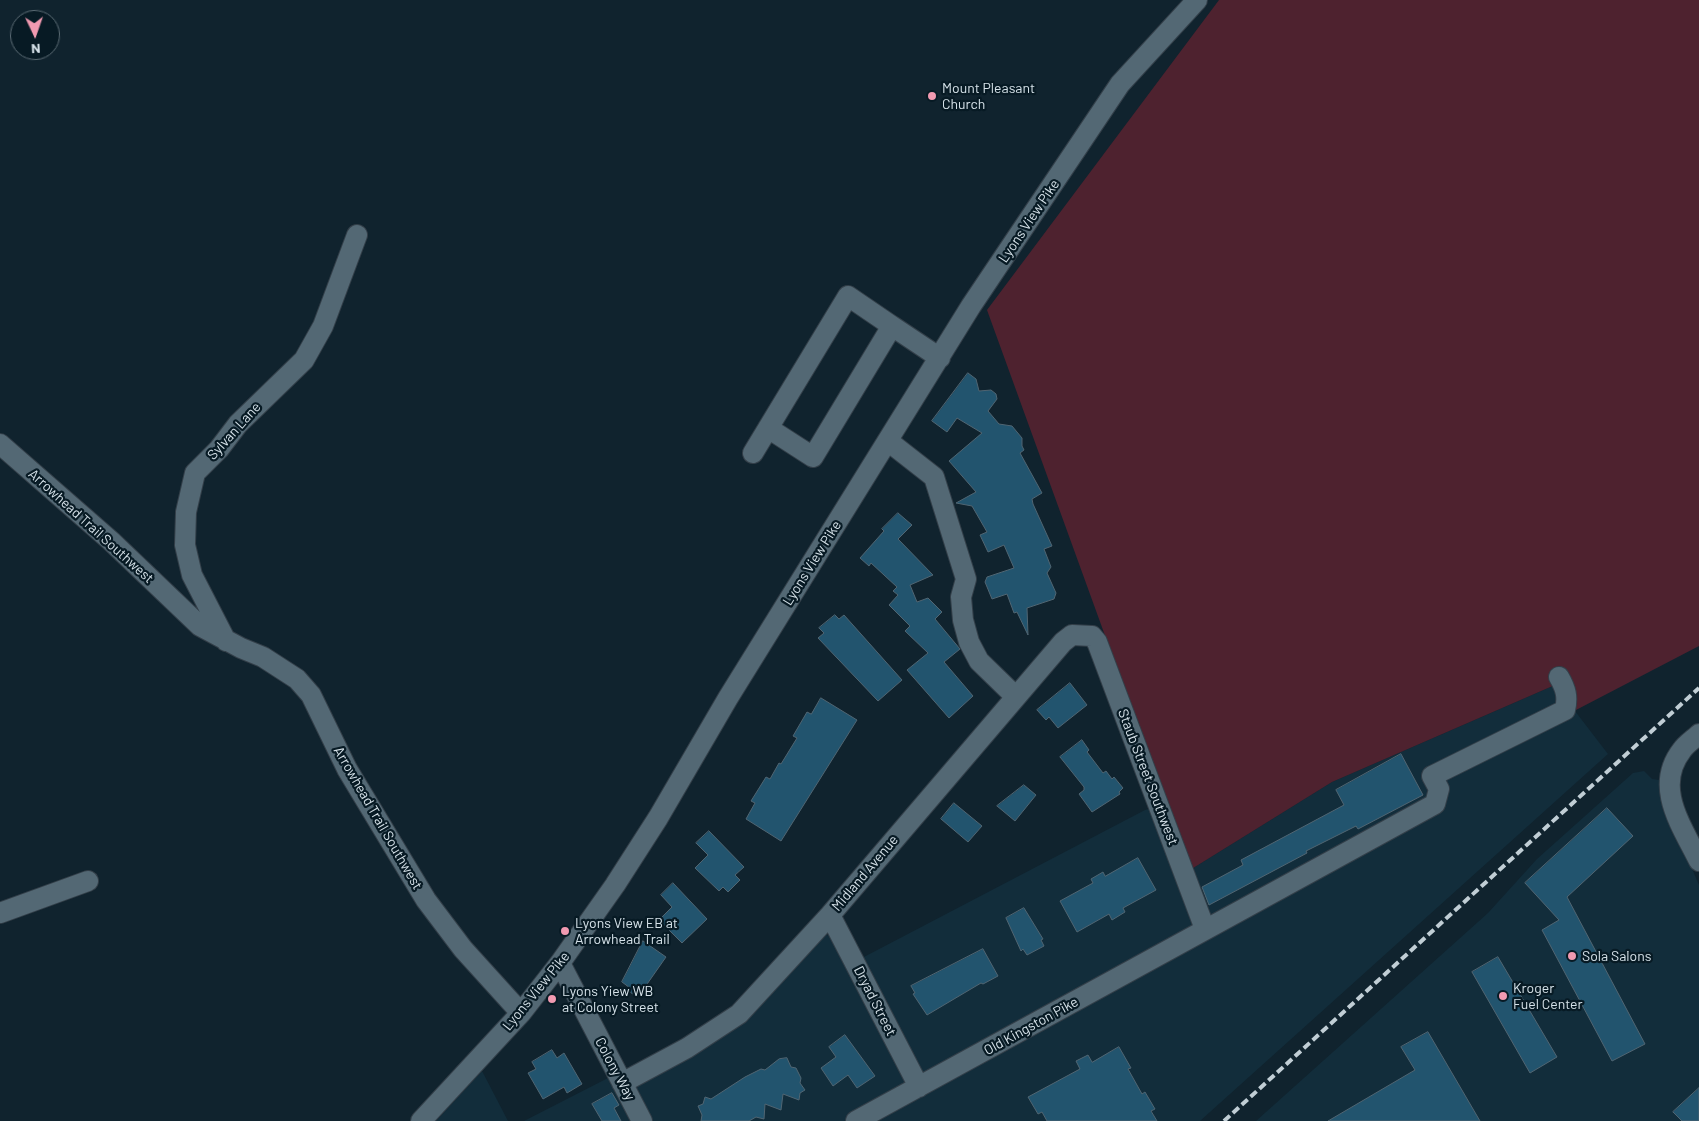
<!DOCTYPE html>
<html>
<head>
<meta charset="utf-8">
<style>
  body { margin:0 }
  #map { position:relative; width:1699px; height:1121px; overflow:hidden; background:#10232e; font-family:Barlow,sans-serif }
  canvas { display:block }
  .north { position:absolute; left:10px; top:10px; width:50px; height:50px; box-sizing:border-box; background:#071a24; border:1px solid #5a6a73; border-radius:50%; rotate:177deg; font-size:14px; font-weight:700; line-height:20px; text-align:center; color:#d6e2e9 }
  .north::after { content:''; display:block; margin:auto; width:18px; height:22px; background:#f19ab1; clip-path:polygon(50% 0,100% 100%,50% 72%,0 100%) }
</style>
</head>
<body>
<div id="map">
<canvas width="1699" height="1121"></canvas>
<div class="north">N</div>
</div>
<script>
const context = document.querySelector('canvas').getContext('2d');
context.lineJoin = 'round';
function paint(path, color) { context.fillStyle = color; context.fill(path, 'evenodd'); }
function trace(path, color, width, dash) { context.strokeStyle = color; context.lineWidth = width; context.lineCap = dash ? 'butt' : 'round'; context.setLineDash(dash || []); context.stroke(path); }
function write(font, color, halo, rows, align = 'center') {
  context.font = font + ' Barlow,sans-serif'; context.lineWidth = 4.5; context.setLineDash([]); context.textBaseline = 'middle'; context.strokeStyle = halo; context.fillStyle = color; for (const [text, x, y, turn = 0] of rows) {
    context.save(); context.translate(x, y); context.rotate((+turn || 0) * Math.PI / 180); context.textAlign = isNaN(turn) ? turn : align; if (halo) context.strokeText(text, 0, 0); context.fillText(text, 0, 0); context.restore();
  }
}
const built = new Path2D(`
  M1555 685 1608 754 1200 1121H524L610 1077 635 1085 826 935 832 936 862 958 1145 810 1166 804 1190 870 1332 782Z
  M1644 771 1652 779 1659 780 1662 799 1699 885V1121H1256L1488 913 1537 859 1633 773Z
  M482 1071 508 1121H435L437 1120Z`);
const green = new Path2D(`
  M1219 0H1699V646L1576 710 1555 685 1332 782 1190 870 987 310Z`);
const building = new Path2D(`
  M968 373 976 379 979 391 991 390 996 394 997 399 988 411 999 424 1012 426 1022 438V446L1024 450 1020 453 1042 493 1032 499 1033 504 1052 546 1044 549 1051 567 1047 573 1056 593 1054 599 1027 608 1028 635 1017 612 1014 613 1007 594 992 599 985 582 987 577 1014 568 1004 545 988 552 980 535 987 532 972 506 956 503 976 492 949 461 982 433 957 418 947 432 932 421Z
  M898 513 912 525 898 539 933 575 910 585 917 602 928 598 942 612 935 619 960 649 944 662 973 696 949 718 907 670 928 653 905 631 910 626 889 605 898 595 893 591 897 587 871 563 869 566 860 558 884 531 882 529Z
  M835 615 839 619 844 615 902 680 878 701 818 638 824 633 819 628Z
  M1070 683 1087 705 1058 728 1049 717 1046 720 1037 710Z
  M821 698 857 720 781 841 746 819 755 803 751 801 766 777 770 779 779 763 781 764 797 738 793 736 807 712 811 714Z
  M1082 740 1089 750 1087 752 1103 773 1106 771 1112 779 1114 777 1123 788 1119 792 1120 794 1092 812 1079 794 1084 790V787L1060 757Z
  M1401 754 1423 795 1358 829 1356 826 1306 851 1307 853 1209 905 1202 887 1243 865 1241 860 1344 805 1336 790Z
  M1024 785 1036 795 1015 821 997 806Z
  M954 803 982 826 968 842 941 819Z
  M1607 808 1633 836 1567 897 1645 1044 1612 1061 1542 930 1559 920 1525 883Z
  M709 831 744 867 735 875 740 880 728 892 723 887 719 891 695 868 708 855 696 843Z
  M1138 858 1156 890 1123 908 1125 912 1112 920 1109 914 1077 932 1060 901 1093 883 1091 879 1103 872 1105 876Z
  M673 883 707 919 682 943 659 920 672 907 661 895Z
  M1024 908 1043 939 1041 940 1044 946 1027 955 1023 949 1021 951 1006 918Z
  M643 941 666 957 638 997 628 991 630 988 622 982Z
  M983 949 998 976 983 984 981 983 927 1015 913 994 915 993 911 986Z
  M1498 957 1557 1057 1530 1073 1472 972Z
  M1428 1032 1480 1121H1328L1415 1070 1401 1047Z
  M845 1035 875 1076 857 1088 848 1075 833 1086 821 1068 836 1057 829 1047Z
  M1119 1047 1131 1068 1128 1069 1142 1094 1145 1092 1155 1109 1151 1111 1157 1121H1047L1042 1112 1038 1114 1028 1097 1080 1069 1076 1061 1088 1055 1092 1062Z
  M552 1050 557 1058 564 1053 582 1084 567 1093 564 1087 543 1099 528 1073 536 1069 532 1062Z
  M787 1058 791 1067 796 1068 801 1078 800 1083 805 1090 800 1093 799 1100 783 1094 781 1110 765 1104 764 1119 756 1117 749 1121H701L702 1115 698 1106 703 1104 705 1097 711 1099 745 1077 761 1069 765 1070 779 1059Z
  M1699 1088V1121H1682L1673 1112Z
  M612 1093 619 1105 614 1108 621 1121H602L592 1104Z`);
const minor = new Path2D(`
  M892 326 940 358
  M888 441 934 477 966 579 961 597 963 620 969 642 979 661 1015 696
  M0 444 111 541 200 626 241 648 263 657 297 679 311 695 347 769 426 900 463 949 521 1013
  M753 453 848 296 892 326 813 457 768 428
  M226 641 192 575 185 545 186 512 195 473 219 449 238 424 304 360 323 326 357 235
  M1699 734C1694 739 1686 744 1682 750 1653 787 1682 826 1699 861
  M0 913 88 881
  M830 915 919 1087
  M560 963 642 1121
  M622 1083 687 1048 739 1014 830 915 1063 642 1072 635 1092 636 1097 642 1205 929
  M421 1121 521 1013 560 963 615 885 658 818 728 698 971 306 1120 84 1197 0
  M856 1121 1435 804 1439 789 1432 776 1565 710C1568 697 1566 689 1559 677`);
const rail = new Path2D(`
  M1224 1121 1699 688`);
const markers = [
  [932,96,5,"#f19ab1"],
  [565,931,5,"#f19ab1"],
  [1572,956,5,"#f19ab1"],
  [1503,996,5,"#f19ab1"],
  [552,999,5,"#f19ab1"]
];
const poiNames = [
  ["Mount Pleasant",942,88],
  ["Church",942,104],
  ["Lyons View EB at",575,923],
  ["Arrowhead Trail",575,939],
  ["Sola Salons",1582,956],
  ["Kroger",1513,988],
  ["Fuel Center",1513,1004],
  ["Lyons Yiew WB",562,991],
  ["at Colony Street",562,1007]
];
const streetNames = [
  ["Lyons View Pike",1029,221,-56],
  ["Sylvan Lane",234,431,-48],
  ["Arrowhead Trail Southwest",91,526,42],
  ["Lyons View Pike",812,563,-58],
  ["Staub Street Southwest",1148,777,69],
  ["Arrowhead Trail Southwest",378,818,60],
  ["Midland Avenue",865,873,-50],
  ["Lyons View Pike",536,991,-51],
  ["Dryad Street",875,1001,63],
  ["Old Kingston Pike",1031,1026,-29],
  ["Colony Way",615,1069,62]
];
paint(built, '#122d3b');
paint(green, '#4e222f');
paint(building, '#22546e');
trace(building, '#506572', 1);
trace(minor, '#333f49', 22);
trace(minor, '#536874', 20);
trace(rail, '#c1ced5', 4, [8, 4]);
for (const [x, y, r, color] of markers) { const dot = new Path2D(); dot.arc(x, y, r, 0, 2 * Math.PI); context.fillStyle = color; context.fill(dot); trace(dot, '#071a24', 2); }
write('14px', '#d6e2e9', '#071a24', poiNames, 'left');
write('14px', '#d6e2e9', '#071a24', streetNames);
</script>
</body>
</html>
